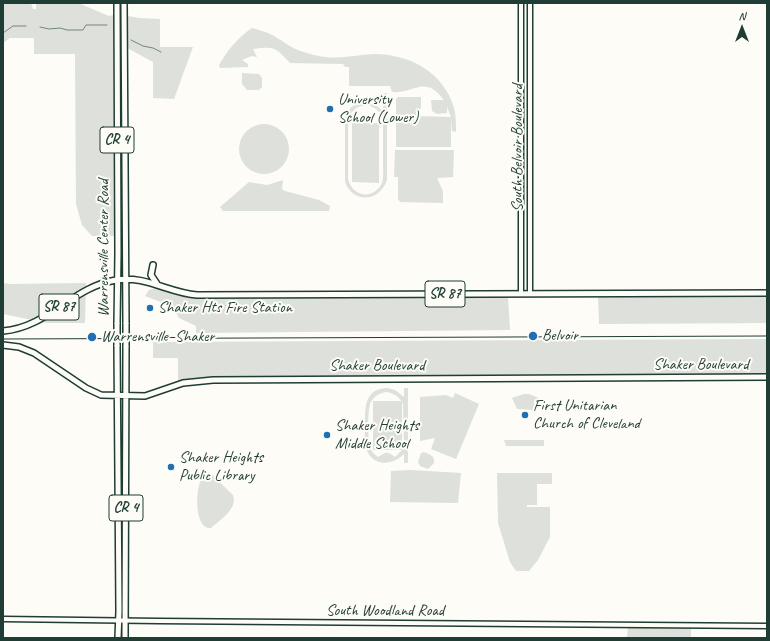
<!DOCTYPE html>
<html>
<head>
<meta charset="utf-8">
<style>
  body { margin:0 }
  #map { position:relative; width:770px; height:641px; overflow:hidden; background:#fdfcf7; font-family:Caveat,sans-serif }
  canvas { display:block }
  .frame { position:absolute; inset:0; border:4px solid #1f3d34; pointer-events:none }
  .north { position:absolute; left:722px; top:8px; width:40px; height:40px; -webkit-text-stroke:3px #fdfcf7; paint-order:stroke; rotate:0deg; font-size:11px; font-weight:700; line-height:16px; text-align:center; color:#1f3d34 }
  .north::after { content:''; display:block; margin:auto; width:14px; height:18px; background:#1f3d34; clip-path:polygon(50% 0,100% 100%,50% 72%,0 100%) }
</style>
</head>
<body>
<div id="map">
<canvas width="770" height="641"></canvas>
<div class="frame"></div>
<div class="north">N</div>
</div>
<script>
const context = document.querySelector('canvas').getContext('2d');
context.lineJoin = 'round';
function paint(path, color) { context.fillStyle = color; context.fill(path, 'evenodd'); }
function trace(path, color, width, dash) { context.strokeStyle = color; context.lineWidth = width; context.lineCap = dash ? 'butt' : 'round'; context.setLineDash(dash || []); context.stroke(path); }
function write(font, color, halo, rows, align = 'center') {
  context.font = font + ' Caveat,sans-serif'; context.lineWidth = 4; context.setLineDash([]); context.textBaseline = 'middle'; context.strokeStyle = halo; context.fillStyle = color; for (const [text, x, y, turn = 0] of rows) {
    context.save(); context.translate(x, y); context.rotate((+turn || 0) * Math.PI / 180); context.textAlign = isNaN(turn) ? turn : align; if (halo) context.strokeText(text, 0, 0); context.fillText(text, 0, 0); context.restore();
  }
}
const green = new Path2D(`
  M3 3H31L33 9H36V3H78L109 16 117 14 139 18 160 19V47H193L174 99 153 98V62L118 43V236H92L82 225 76 204 75 54H34V38H10L3 43Z
  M252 28C258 30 264 31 270 34 275 36 280 40 285 43 295 50 308 54 319 56 338 60 356 55 374 54 409 54 444 72 454 108 456 115 456 124 456 132L452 131 451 119V147H396V99L398 97H421V107L416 116 451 117 447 107V113L437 114 432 111 431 100H444C424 74 415 94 392 92L390 86H349V67H345L343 64 290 63C275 47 275 46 253 49L257 57 252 56 242 60 248 64V67L220 68 219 65C228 50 237 38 252 28Z
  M242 73 259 74 262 78V87L259 90H247L242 84Z
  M384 93H387V180C380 202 353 204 345 182V119C350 99 370 98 383 111ZM366 105C375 106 381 112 383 121 383 135 383 150 383 164 383 170 384 177 382 183 379 190 371 196 362 194 355 192 350 187 348 179V123C349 113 355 106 366 105Z
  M352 123H379V183L352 182Z
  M239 149a25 25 0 1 1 50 0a25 25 0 1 1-50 0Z
  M395 150H454L453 177 437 178 443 191V203L400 202 398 199V177H394Z
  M283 180 282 189 285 191 319 200 330 206 329 211H223L220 207 249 182 267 185Z
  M3 283 10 284 86 283 85 323H47L3 314Z
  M156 288 179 295 196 298 508 297 510 330 196 333V326L179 318 172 305C162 303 154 299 145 296L149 290Z
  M767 295V323L599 324 598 296Z
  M767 339V377L218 380 178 384V358H153V342Z
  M387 388 395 390 404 397V388H408V463H404V454C392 466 372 467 366 448 364 441 365 433 365 426 365 408 364 389 387 388ZM386 392C394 393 400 397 403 404L404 445 402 450V401H373V450H402L395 457C386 451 387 452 378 457 374 454 371 451 370 447 368 439 367 409 371 402 374 396 380 393 386 392Z
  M455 393 479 404 456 459 431 449 435 438 420 441V397L446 395 453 398Z
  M524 394H529L539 398 534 403V410L517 409 512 398Z
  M504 440H544V446H506Z
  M424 452C430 455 435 455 434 463L428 469 420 466 418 462 421 453Z
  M410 470 461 473 458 503 390 502 391 471Z
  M206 472H209L233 495C238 509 220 520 211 528 193 531 194 480 206 472Z
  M497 473H552V484H537V505H527V507H550V537L538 560 529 571H516L510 562 498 523Z
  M628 625H691V638H627Z`);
const stream = new Path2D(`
  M40 27 49 29 60 28 67 30H83L86 25H107
  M3 33 13 26H26
  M131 40 143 46 153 48 161 52`);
const minor = new Path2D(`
  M521 3V293
  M530 293V3
  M3 619 159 621 767 626`);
const major = new Path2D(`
  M124 3 126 324
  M153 265 151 275 157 284
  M117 324 118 253 117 3
  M3 331C49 327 72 287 116 280 145 275 169 293 197 295L767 293
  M3 345 19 347 34 353 86 388 101 395 145 396 183 383 213 380 767 377
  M117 345 119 611 118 638
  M125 638 126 346`);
const tram = new Path2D(`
  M3 339 767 336`);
const majorBridge = new Path2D(`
  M117 324V345
  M126 324V346`);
const markers = [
  [330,109,4,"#1f6fb2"],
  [150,308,4,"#1f6fb2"],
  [533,336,5,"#1f6fb2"],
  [92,337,5,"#1f6fb2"],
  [525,415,4,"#1f6fb2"],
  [327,435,4,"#1f6fb2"],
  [171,467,4,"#1f6fb2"]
];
const shields = [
  [117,140,34],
  [445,294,40],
  [59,307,40],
  [126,508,34]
];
const shieldNames = [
  ["CR 4",117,140],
  ["SR 87",445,294],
  ["SR 87",59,307],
  ["CR 4",126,508]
];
const poiNames = [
  ["University",338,100],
  ["School (Lower)",338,118],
  ["Shaker Hts Fire Station",158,308],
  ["Belvoir",542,336],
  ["Warrensville–Shaker",101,337],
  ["First Unitarian",533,406],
  ["Church of Cleveland",533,424],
  ["Shaker Heights",335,426],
  ["Middle School",335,444],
  ["Shaker Heights",179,458],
  ["Public Library",179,476]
];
const streetNames = [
  ["South Belvoir Boulevard",518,148,-90],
  ["Warrensville Center Road",104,248,-90],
  ["Shaker Boulevard",701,365],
  ["Shaker Boulevard",377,366],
  ["South Woodland Road",385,611]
];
paint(green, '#dde0db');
trace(stream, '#75877f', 1);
trace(minor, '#1f3d34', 7);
trace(major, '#1f3d34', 8);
trace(minor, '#fdfcf7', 4);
trace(major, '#fdfcf7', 5);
trace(tram, '#1f3d34', 1);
trace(majorBridge, '#1f3d34', 8, []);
trace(majorBridge, '#fdfcf7', 5);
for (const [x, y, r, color] of markers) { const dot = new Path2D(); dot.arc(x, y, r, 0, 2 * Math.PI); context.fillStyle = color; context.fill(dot); trace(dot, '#fdfcf7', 1.5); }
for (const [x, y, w] of shields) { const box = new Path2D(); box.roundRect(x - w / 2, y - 13, w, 26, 3); context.fillStyle = '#fdfcf7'; context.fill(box); trace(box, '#1f3d34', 1); }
write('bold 15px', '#1f3d34', null, shieldNames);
write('16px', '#1f3d34', '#fdfcf7', poiNames, 'left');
write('16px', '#1f3d34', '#fdfcf7', streetNames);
</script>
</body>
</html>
